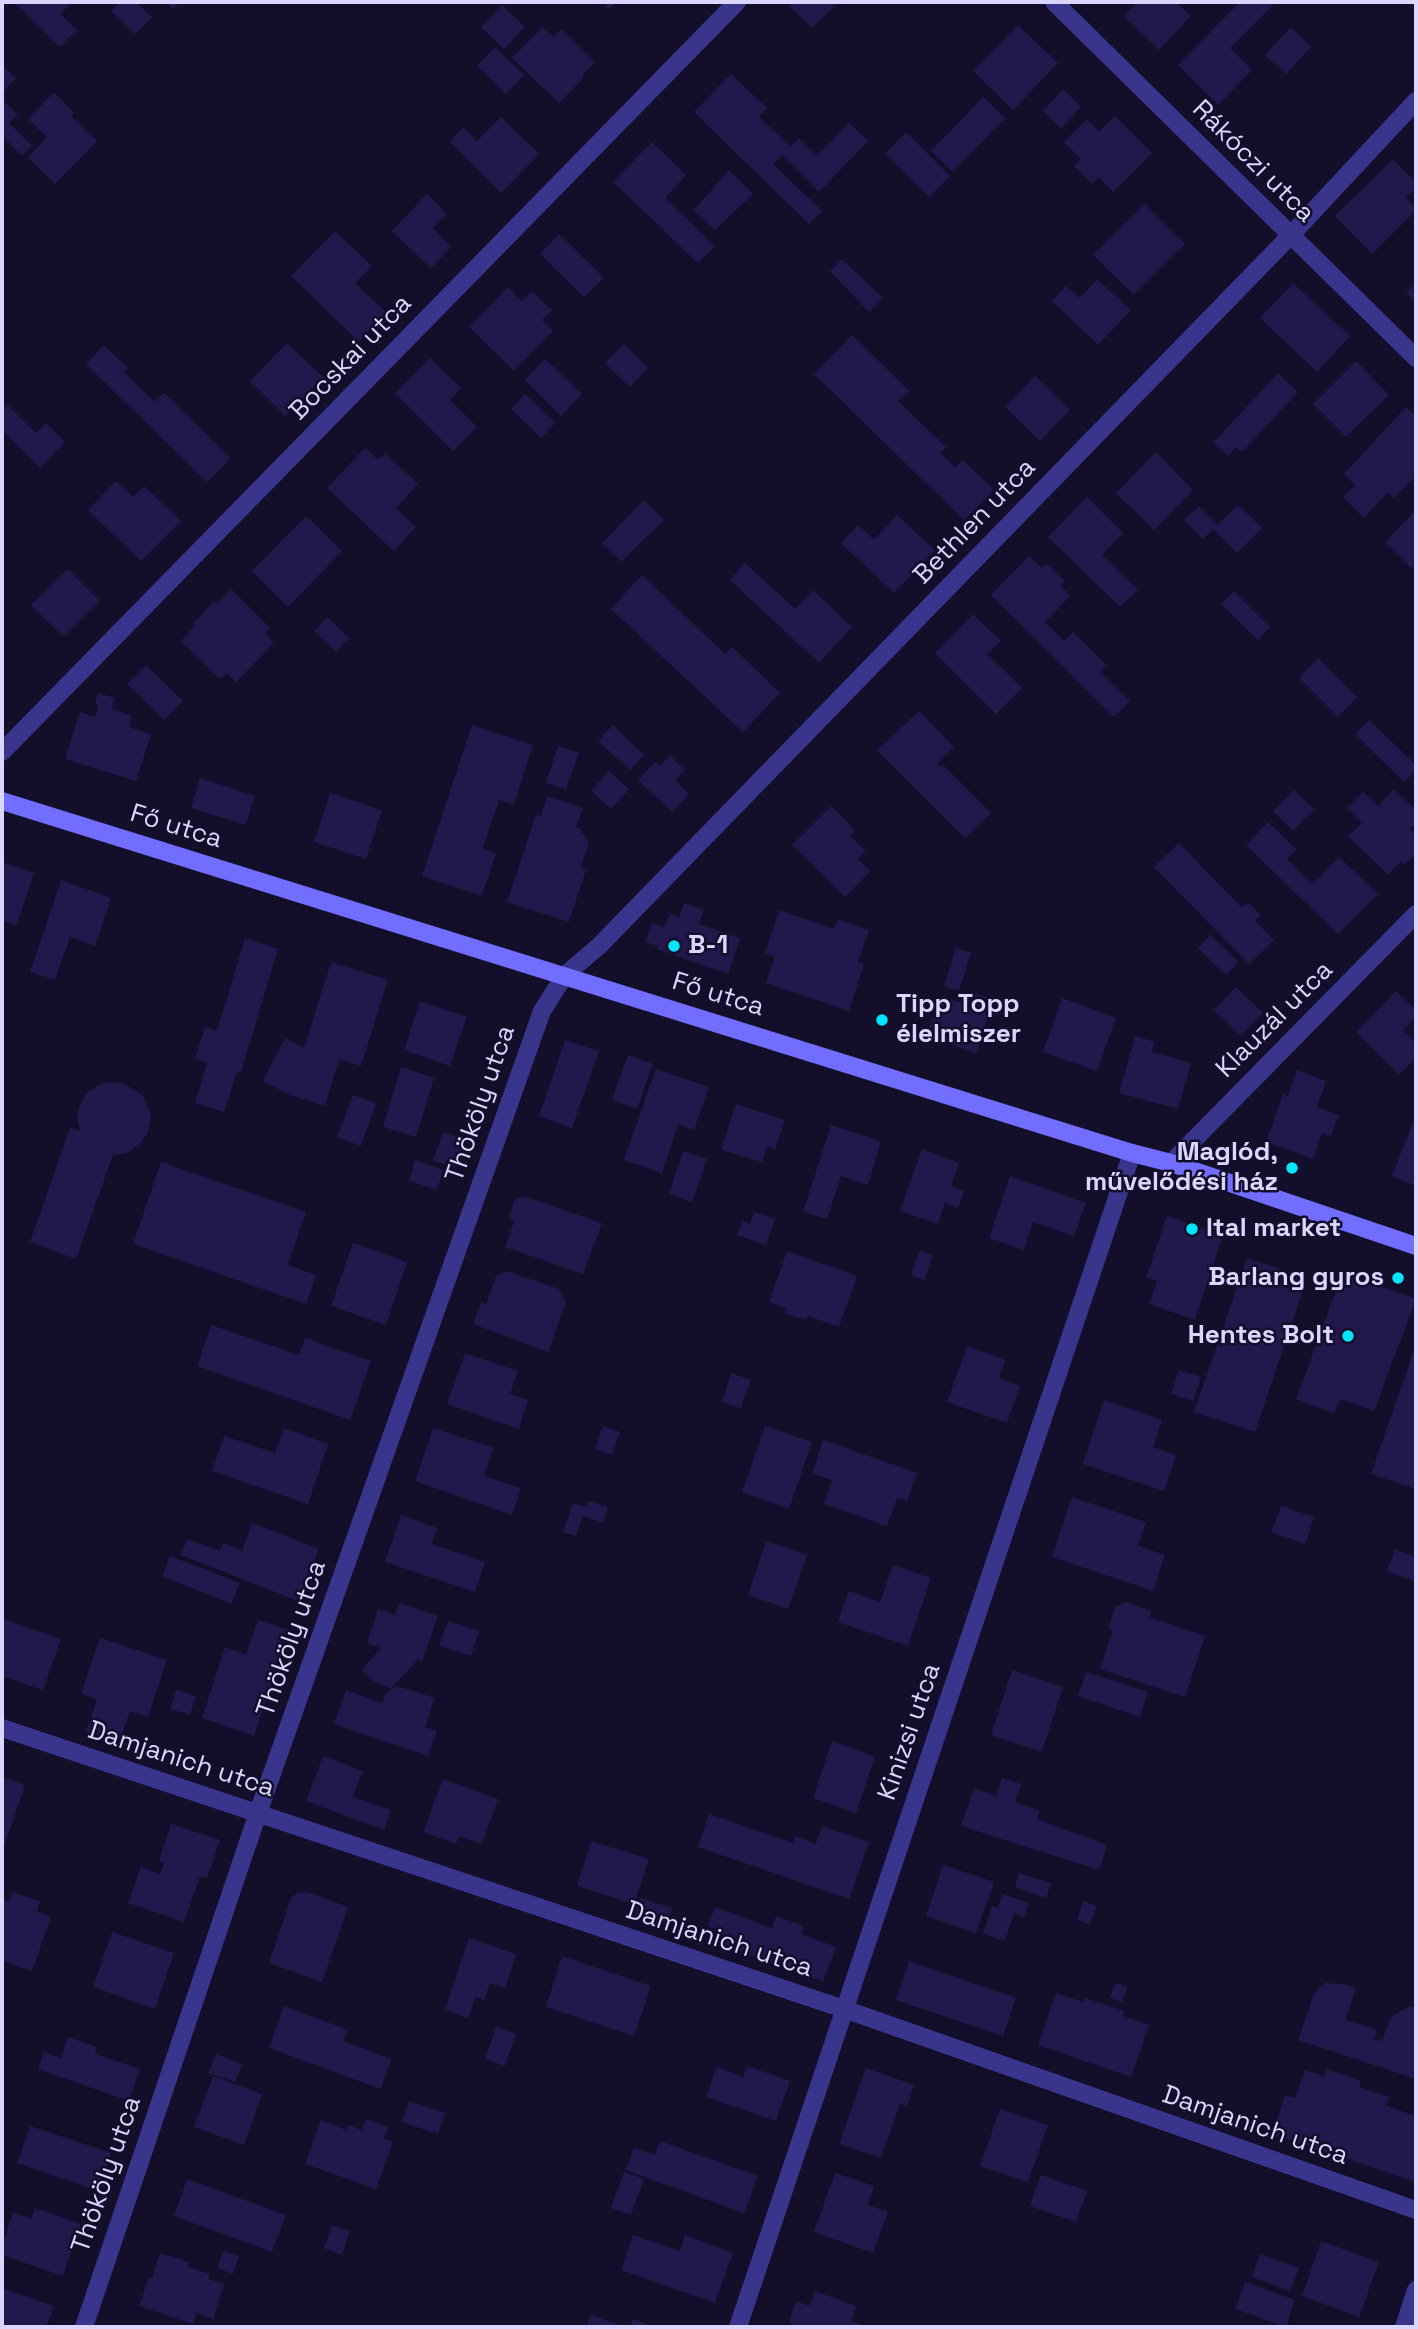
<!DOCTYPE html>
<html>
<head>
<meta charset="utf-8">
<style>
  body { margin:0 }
  #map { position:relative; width:1418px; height:2329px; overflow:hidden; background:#130e29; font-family:"Space Grotesk",sans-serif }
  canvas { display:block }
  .frame { position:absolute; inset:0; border:4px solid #dbd6ff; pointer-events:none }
</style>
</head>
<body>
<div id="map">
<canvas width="1418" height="2329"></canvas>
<div class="frame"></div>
</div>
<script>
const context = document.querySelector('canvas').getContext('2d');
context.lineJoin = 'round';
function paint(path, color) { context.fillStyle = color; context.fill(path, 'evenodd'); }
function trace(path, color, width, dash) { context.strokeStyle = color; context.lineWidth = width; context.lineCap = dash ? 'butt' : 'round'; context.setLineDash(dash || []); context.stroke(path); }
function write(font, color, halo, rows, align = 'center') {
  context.font = font + ' "Space Grotesk",sans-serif'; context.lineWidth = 5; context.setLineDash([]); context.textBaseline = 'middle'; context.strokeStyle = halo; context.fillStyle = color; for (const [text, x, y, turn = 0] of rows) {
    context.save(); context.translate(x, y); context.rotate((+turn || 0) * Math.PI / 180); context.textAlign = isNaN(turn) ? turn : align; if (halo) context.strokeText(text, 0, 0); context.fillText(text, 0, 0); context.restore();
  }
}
const building = new Path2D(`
  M14 2H72L60 14 77 30 60 47Z
  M120 2H136L152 17 135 34 111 11Z
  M165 2H180L173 9Z
  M602 2H616L608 9Z
  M793 2H839L812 28 789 6Z
  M1137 2H1176L1191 16 1159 50 1124 16Z
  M1240 2H1276L1230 48 1252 70 1218 105 1178 65Z
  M502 5 525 27 504 49 481 27Z
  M1018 25 1058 63 1013 110 973 71Z
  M543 27 554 37 562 29 595 62 582 75 584 77 559 103 512 58Z
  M1291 27 1311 47 1286 74 1265 55Z
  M495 47 524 75 506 94 477 66Z
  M2 65 16 78 2 93Z
  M731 74 767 108 759 117 790 146 799 138 817 156 849 123 868 141 819 192 782 155 773 164 822 211 809 224 694 112Z
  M1063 89 1081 107 1061 129 1043 111Z
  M54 92 74 113 71 116 97 141 55 184 28 157 47 137 28 119Z
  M983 97 1005 118 953 172 931 151Z
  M2 99 18 115 9 123 32 146 22 156 2 135Z
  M1115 116 1152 153 1113 192 1099 177 1092 184 1074 166 1081 159 1064 142 1087 119 1099 132Z
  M501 117 539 154 501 193 450 142 463 127 477 141Z
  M906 132 950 176 929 197 885 154Z
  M652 142 686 175 665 198 715 246 698 263 613 182Z
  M1393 159 1416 183V187L1406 197 1416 210 1372 254 1335 216Z
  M729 170 753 194 715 230 694 210Z
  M427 194 447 214 433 228 451 247 431 268 392 231Z
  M1145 204 1185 244 1134 295 1093 255Z
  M335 231 372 266 355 283 387 313 359 342 291 276Z
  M559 234 604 278 584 297 540 254Z
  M842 259 883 298 869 312 830 271Z
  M1097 279 1131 310 1098 345 1052 301 1066 286 1080 298Z
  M1293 283 1350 336 1317 372 1260 318Z
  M1416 283V302L1406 293Z
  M508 287 522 301 532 291 552 310 542 320 553 331 514 371 469 327Z
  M852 335 909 391 898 401 946 447 940 453 955 467 963 460 994 490 964 520 814 374Z
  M287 343 323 377 285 416 250 381Z
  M624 344 648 368 630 387 605 363Z
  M104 345 128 368 124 372 155 402 164 393 231 458 207 482 86 364Z
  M430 358 461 388 450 400 477 427 453 451 395 393Z
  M545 359 582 394 561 416 525 380Z
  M1356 361 1389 395 1346 437 1313 404Z
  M1278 373 1298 392 1242 452 1236 447 1228 456 1213 443Z
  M1035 376 1070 410 1040 441 1005 407Z
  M525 394 555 423 541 438 511 409Z
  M7 404 36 433 46 423 65 442 40 468 2 430V409Z
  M1406 407 1416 416V476L1394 498 1388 492 1364 518 1343 497 1355 485 1344 474Z
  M365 448 378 460 385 453 418 484 396 508 416 527 394 551 327 488Z
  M1156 452 1193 490 1154 530 1116 493Z
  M116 481 133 497 144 486 181 521 141 561 88 510Z
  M1087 497 1123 533 1102 555 1138 590 1120 607 1048 537Z
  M644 500 664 520 621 562 602 543Z
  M1238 505 1262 528 1237 553 1213 529 1203 539 1184 520 1199 506 1218 525Z
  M1416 510V562L1411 568 1385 542Z
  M897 515 935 550 894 593 841 543 858 525 874 540Z
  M306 516 342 551 288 607 252 571Z
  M1029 556 1042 568 1047 564 1065 581 1061 586 1070 596 1045 622 1064 641 1073 632 1106 665 1100 671 1130 701 1114 717 991 595Z
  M745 563 795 609 813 590 852 627 819 663 730 580Z
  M68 569 100 601 64 637 31 605Z
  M642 575 725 654 732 647 780 693 743 732 611 609Z
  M231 589 270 628 265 634 274 643 236 682 226 673 220 679 181 641 195 626 193 624 214 601 217 604Z
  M1234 591 1270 627 1258 640 1221 604Z
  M973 614 1001 641 987 654 1022 688 996 714 935 653Z
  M327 617 349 638 336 652 314 631Z
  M1318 658 1357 697 1338 717 1299 678Z
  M146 665 183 701 164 720 127 684Z
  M98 693 115 698 112 709 132 716 129 727 151 734 136 781 65 759 80 712 95 717 99 705 95 704Z
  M919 711 954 747 937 764 941 768 943 765 991 813 965 838 877 750Z
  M1369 720 1416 765V770L1404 782 1355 734Z
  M472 725 533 745 514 805 499 800 483 848 496 853 482 896 422 876Z
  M613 725 644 755 630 770 598 741Z
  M558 746 579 753 566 789 546 783Z
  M670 755 685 770 675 780 689 794 672 812 638 780 655 762 660 766Z
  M609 771 629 789 611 809 591 791Z
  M200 778 255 796 246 825 191 808Z
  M1394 789 1416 811V823L1410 829 1416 835V853L1404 865 1401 861 1388 875 1348 836 1362 823 1347 808 1363 792 1378 806Z
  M1294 790 1314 809 1293 831 1273 811Z
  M330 793 382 810 366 859 314 842Z
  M547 796 583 808 576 827 580 829 589 843 581 868 586 870 569 922 507 902 536 814 541 816Z
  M831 806 855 830 850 836 866 851 858 859 870 871 845 897 792 845Z
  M1268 822 1297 850 1287 859 1313 884 1339 857 1378 894 1338 934 1246 845Z
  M1179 843 1242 908 1248 902 1261 915 1255 921 1274 940 1249 964 1154 867Z
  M2 862 34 873 16 926 2 921Z
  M61 880 111 898 95 946 70 937 55 980 30 972Z
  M684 903 704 910 699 924 740 938 728 974 657 949 658 946 645 942 652 923 664 927 670 913 679 917Z
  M779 910 834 929 837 919 869 930 858 962 864 964 849 1011 766 983 775 957 765 953Z
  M1210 935 1239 962 1226 975 1198 948Z
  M245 938 278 949 241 1072 237 1071 224 1112 195 1103 207 1063 195 1058 205 1027 217 1031Z
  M956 948 971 953 959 991 944 986Z
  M331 962 388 980 361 1066 339 1059 325 1106 290 1095 263 1081 285 1038 304 1048Z
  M1236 987 1263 1013 1241 1036 1214 1010Z
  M1396 991 1416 1011V1017L1403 1030 1416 1043V1057L1399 1075 1356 1032Z
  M975 993 994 1000 976 1053 926 1036 940 996 970 1006Z
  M1062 998 1116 1018 1097 1071 1043 1052Z
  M420 1001 467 1017 450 1066 404 1050Z
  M1135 1036 1155 1042 1152 1052 1191 1063 1178 1109 1119 1093Z
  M565 1040 599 1051 572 1128 539 1116Z
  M628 1055 653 1064 637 1109 612 1100Z
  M401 1067 434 1078 416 1137 383 1127Z
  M656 1069 709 1087 694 1130 678 1124 662 1173 624 1160Z
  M1297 1070 1326 1081 1317 1107 1339 1115 1331 1136 1322 1133 1313 1159 1266 1142 1283 1094 1288 1096Z
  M110 1082 122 1083 142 1094 151 1113 150 1124 147 1134 139 1145 127 1153 113 1155 76 1259 30 1242 70 1128 80 1131 77 1118 80 1104 88 1092 98 1085Z
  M353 1095 376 1103 361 1146 337 1137Z
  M736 1104 785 1120 775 1149 767 1146 762 1162 721 1150Z
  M1413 1122 1416 1123V1186L1392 1176Z
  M831 1125 881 1141 868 1185 841 1176 827 1219 803 1212Z
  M443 1132 464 1140 455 1168 433 1161Z
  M922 1149 959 1163 951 1186 964 1191 958 1208 945 1203 938 1224 900 1211Z
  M683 1151 707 1159 692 1202 669 1194Z
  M415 1160 443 1170 437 1190 409 1181Z
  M161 1162 306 1212 288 1265 316 1275 306 1304 133 1244Z
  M1010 1176 1086 1203 1074 1236 1033 1222 1024 1250 989 1238Z
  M523 1196 602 1223 583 1274 505 1247 514 1222 509 1216 515 1200Z
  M754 1212 775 1219 766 1245 737 1235 742 1221 750 1224Z
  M1167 1216 1223 1235 1195 1320 1149 1304 1157 1281 1146 1278Z
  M353 1243 407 1262 386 1325 331 1306Z
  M787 1251 857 1276 839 1327 808 1316 806 1320 784 1313 786 1308 769 1302Z
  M919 1251 933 1255 924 1280 911 1275Z
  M1247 1258 1307 1278 1255 1432 1194 1412Z
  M507 1271 559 1289 566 1302 548 1352 473 1324 481 1302 486 1304 496 1276Z
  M1343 1272 1416 1299 1374 1411 1340 1399 1334 1413 1296 1399Z
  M211 1325 299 1355 305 1338 371 1361 350 1420 197 1366Z
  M1416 1344V1489L1371 1474Z
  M967 1346 1005 1360 999 1378 1020 1386 1007 1423 947 1402Z
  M465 1353 518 1371 510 1394 528 1400 519 1429 447 1404Z
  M1179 1370 1201 1377 1193 1401 1171 1394Z
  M731 1373 751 1380 741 1408 722 1402Z
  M1104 1400 1162 1420 1153 1447 1176 1455 1164 1491 1083 1464Z
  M603 1426 620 1432 612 1455 595 1449Z
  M765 1426 812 1442 789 1509 742 1492Z
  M284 1428 328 1444 308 1504 212 1471 224 1436 275 1453Z
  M433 1428 494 1448 484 1476 521 1488 512 1515 415 1481Z
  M823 1440 917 1473 907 1501 897 1498 887 1526 824 1504 832 1480 812 1474Z
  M1072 1497 1146 1522 1138 1546 1165 1555 1153 1591 1052 1557Z
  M588 1501 608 1507 603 1523 583 1516 576 1536 563 1532 573 1503 586 1507Z
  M1281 1506 1314 1517 1305 1544 1271 1532Z
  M401 1515 437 1528 432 1544 485 1562 475 1592 385 1562Z
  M252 1523 319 1549 298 1601 181 1555 187 1539 220 1551 223 1543 242 1551Z
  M766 1541 807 1555 788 1609 748 1595Z
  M1395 1549 1416 1557V1582L1387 1571Z
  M170 1556 240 1583 231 1604 162 1576Z
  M893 1565 931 1578 908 1646 838 1622 849 1591 880 1602Z
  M1127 1602 1151 1611 1149 1617 1205 1636 1185 1697 1100 1669 1113 1630 1108 1628 1116 1606Z
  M399 1603 438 1616 422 1662 417 1660 391 1689 375 1682 361 1670 381 1648 367 1643 378 1609 395 1615Z
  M4 1619 61 1639 43 1690 2 1676V1626Z
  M258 1620 289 1630 254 1736 202 1718 225 1647 246 1655Z
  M448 1621 479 1631 471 1656 439 1646Z
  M100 1638 167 1660 148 1717 130 1711 119 1743 86 1732 97 1699 81 1694Z
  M1012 1670 1063 1687 1042 1752 991 1735Z
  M1086 1672 1148 1692 1140 1717 1078 1696Z
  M397 1686 435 1698 425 1727 437 1731 428 1756 334 1724 346 1690 382 1703 386 1693Z
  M176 1690 196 1696 190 1715 170 1709Z
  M832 1741 875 1757 856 1813 813 1798Z
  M323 1756 363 1771 353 1797 391 1810 384 1830 306 1801Z
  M2 1777 25 1785 2 1853Z
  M1002 1778 1021 1784 1015 1802 1040 1811 1037 1819 1107 1845 1099 1870 961 1826 974 1788 996 1796Z
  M443 1779 498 1799 482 1844 459 1836 456 1844 423 1832Z
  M709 1814 793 1843 795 1836 816 1844 822 1826 869 1842 849 1899 698 1847Z
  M171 1824 220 1840 207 1878 200 1876 184 1922 128 1903 141 1867 160 1874 164 1863 159 1861Z
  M591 1841 649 1859 634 1904 577 1886Z
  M943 1865 994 1882 976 1933 926 1916Z
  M1019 1873 1051 1883 1046 1898 1015 1887Z
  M12 1892 40 1901 37 1911 51 1917 32 1971 2 1961V1899L9 1902Z
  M307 1892 348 1907 322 1982 269 1963 291 1898 297 1893Z
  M1002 1894 1029 1903 1024 1917 1014 1913 1005 1941 983 1934 992 1906 998 1908Z
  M640 1898 672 1908 667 1925 635 1915Z
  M1083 1901 1097 1906 1090 1924 1077 1920Z
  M715 1907 772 1928 776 1916 804 1926 801 1934 836 1947 823 1982 717 1943 721 1931 708 1926Z
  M112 1932 174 1953 155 2009 93 1987Z
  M469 1938 516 1954 505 1988 490 1983 484 2000 476 1996 468 2018 445 2010Z
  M562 1956 651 1986 634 2036 546 2007Z
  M909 1961 1016 1998 1003 2036 896 2000Z
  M1115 1983 1127 1987 1122 2002 1110 1998Z
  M1324 1983 1342 1984 1356 1988 1346 2020 1377 2030 1374 2039 1382 2041 1391 2017 1409 2006 1416 2008V2079L1298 2040 1314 1993Z
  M1056 1993 1083 2002 1085 1998 1124 2011 1123 2016 1149 2025 1131 2077 1038 2045Z
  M284 2006 348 2030 343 2041 391 2059 381 2089 269 2048Z
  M496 2027 516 2034 505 2066 485 2059Z
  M68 2037 97 2047 95 2054 140 2069 129 2101 38 2069 44 2052 61 2058Z
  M216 2054 242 2064 235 2082 209 2073Z
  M747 2066 790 2081 776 2121 706 2097 717 2067 743 2077Z
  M866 2068 914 2085 907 2106 900 2104 881 2158 839 2144Z
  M1326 2069 1361 2081 1359 2087 1389 2097 1386 2106 1416 2116V2182L1272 2134 1285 2095 1295 2098 1305 2070 1324 2076Z
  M213 2076 262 2094 244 2145 194 2127Z
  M409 2101 445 2113 438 2134 402 2122Z
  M1000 2109 1048 2125 1028 2182 980 2166Z
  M366 2119 389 2127 384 2139 393 2142 376 2189 305 2164 321 2120 346 2130 348 2125 362 2130Z
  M30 2126 111 2153 98 2191 17 2163Z
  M660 2141 758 2176 744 2213 625 2170 634 2148 655 2155Z
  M624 2172 644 2179 631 2215 611 2208Z
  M835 2173 874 2186 868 2205 888 2212 873 2253 814 2232Z
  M1041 2175 1087 2191 1076 2222 1030 2206Z
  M187 2179 286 2215 272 2252 174 2216Z
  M35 2208 81 2224 63 2276 2 2255V2246L13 2212 31 2219Z
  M332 2225 350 2231 342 2255 324 2248Z
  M633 2235 680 2251 685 2235 733 2253 715 2303 621 2270Z
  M1321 2241 1379 2262 1359 2317 1302 2296Z
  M223 2251 239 2256 233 2274 217 2268Z
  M160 2253 189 2262 188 2267 210 2274 208 2279 224 2284 213 2319 197 2313 193 2324 139 2306 149 2277 152 2278Z
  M1260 2254 1299 2268 1290 2291 1252 2277Z
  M1245 2282 1295 2300 1286 2327 1235 2309Z
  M2 2288 54 2306 46 2327H2Z
  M815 2291 856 2306 851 2321 869 2327H801L789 2323 796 2301 809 2306Z
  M591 2315 626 2327H586Z
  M633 2319 654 2327H630Z`);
const minor = new Path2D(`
  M1054 2 1416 358
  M2 752 737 2
  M1171 1163 1416 914
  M2 1728 844 2009 1416 2210
  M84 2327 258 1813 542 1011 565 975 599 946 1290 236 1416 101
  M738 2327 1132 1153
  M1404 2327 1416 2290`);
const secondary = new Path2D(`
  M2 801 1132 1153 1171 1163 1416 1246`);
const markers = [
  [674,946,7,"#02e5ff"],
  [882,1020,7,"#02e5ff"],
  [1292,1168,7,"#02e5ff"],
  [1192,1229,7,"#02e5ff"],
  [1398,1278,7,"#02e5ff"],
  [1348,1336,7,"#02e5ff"]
];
const streetNames = [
  ["Rákóczi utca",1253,162,45],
  ["Bocskai utca",351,358,-46],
  ["Bethlen utca",975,522,-46],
  ["Fő utca",176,827,17],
  ["Fő utca",718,995,17],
  ["Klauzál utca",1275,1020,-45],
  ["Thököly utca",481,1104,-71],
  ["Thököly utca",292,1639,-71],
  ["Kinizsi utca",910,1732,-71],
  ["Damjanich utca",181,1760,18],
  ["Damjanich utca",719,1940,18],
  ["Damjanich utca",1255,2126,19],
  ["Thököly utca",107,2175,-71]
];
const poiNames = [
  ["B-1",688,946],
  ["Tipp Topp",896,1005],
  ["élelmiszer",896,1035],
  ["Maglód,",1278,1153,"right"],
  ["művelődési ház",1278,1183,"right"],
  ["Ital market",1206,1229],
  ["Barlang gyros",1384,1278,"right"],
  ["Hentes Bolt",1334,1336,"right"]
];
paint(building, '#23184c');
trace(minor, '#39358c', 18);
trace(secondary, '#716dff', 18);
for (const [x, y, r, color] of markers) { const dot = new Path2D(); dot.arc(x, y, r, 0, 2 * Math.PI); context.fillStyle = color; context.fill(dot); trace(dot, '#130e29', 2.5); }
write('26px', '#dbd6ff', '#130e29', streetNames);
write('bold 26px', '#dbd6ff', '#130e29', poiNames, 'left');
</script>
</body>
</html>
